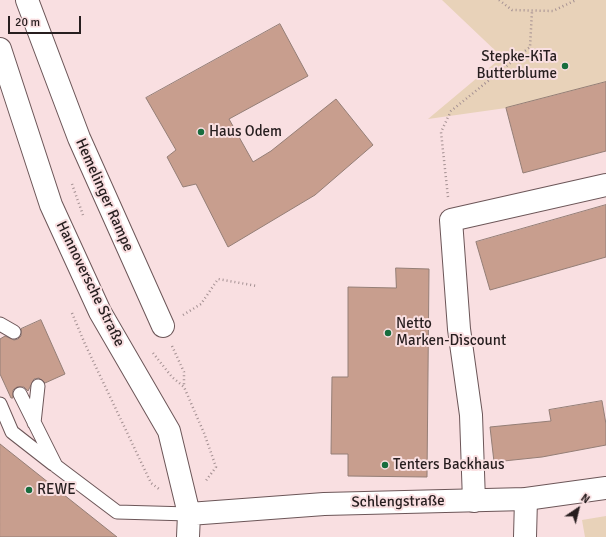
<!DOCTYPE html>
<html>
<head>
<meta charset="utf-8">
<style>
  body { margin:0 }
  #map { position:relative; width:606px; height:537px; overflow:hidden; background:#f9dfe1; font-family:Signika,sans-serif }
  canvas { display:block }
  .north { position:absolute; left:558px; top:489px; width:40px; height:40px; -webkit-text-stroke:3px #f9dfe1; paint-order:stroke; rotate:35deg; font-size:11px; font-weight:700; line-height:16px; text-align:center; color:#271e1f }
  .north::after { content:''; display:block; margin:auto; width:14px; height:18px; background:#271e1f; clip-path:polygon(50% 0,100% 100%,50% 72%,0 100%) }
  .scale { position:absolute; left:8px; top:16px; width:73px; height:18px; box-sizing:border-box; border:2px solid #271e1f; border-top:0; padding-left:5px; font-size:12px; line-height:14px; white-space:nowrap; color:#271e1f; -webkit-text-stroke:3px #f9dfe1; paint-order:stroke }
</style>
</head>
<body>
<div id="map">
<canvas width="606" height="537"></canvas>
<div class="north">N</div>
<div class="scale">20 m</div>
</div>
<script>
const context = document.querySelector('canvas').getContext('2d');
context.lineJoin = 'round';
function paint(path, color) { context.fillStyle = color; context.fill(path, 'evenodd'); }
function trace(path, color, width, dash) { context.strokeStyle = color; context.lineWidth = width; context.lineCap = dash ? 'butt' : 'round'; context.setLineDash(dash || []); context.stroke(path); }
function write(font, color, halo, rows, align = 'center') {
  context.font = font + ' Signika,sans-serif'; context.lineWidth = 4; context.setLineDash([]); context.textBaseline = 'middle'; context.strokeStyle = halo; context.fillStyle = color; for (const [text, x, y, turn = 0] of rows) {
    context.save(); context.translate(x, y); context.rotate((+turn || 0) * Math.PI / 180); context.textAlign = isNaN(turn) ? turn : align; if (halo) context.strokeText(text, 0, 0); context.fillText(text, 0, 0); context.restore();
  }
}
const green = new Path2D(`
  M442 0H606V89L506 108 428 119 502 57Z
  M606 516V537H585L582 520Z`);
const building = new Path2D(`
  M280 24 308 76 229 119 253 162 271 151 336 99 373 145 315 195 228 247 196 184 183 187 167 157 176 150 146 98Z
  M606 82V151L523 173 506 108Z
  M606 205V257L490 290 476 242Z
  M396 268 429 269 427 477 348 476V454H331L332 377H348V287L396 288Z
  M41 320 65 374 45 383 39 378 34 379 28 391 24 387H17L13 390V398H11L0 374V339L5 336 14 340 18 339 21 336V329Z
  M602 401 606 424V445L542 457 494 462 490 427 551 421 549 410Z
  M0 444 117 537H0Z`);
const path = new Path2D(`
  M499 0 512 10 553 11 576 0
  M72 184 83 215
  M448 197 441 132 451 111 530 47 532 11
  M72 313 85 344 151 483 159 489
  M183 315 201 304 218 279 257 286
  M172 346 184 372V386
  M153 353 172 377 184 387 204 433 216 467 205 482`);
const lane = new Path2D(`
  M0 324 14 332
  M20 394 56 466 117 512 189 514
  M0 404 12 432 53 464
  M34 423 38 386`);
const street = new Path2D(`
  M27 0 79 138 163 326
  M474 501 471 415 459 329 451 220 606 185
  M525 537 526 499`);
const secondary = new Path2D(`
  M0 49 51 205 100 312 169 431 189 514 188 537
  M189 514 324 504 526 499 606 488`);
const markers = [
  [565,66,4,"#186d3e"],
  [201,132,4,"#186d3e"],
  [388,333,4,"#186d3e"],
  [385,465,4,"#186d3e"],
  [29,490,4,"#186d3e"]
];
const poiNames = [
  ["Stepke-KiTa",557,57,"right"],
  ["Butterblume",557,74,"right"],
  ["Haus Odem",209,132],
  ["Netto",396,324],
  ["Marken-Discount",396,341],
  ["Tenters Backhaus",393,465],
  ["REWE",37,490]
];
const streetNames = [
  ["Hemelinger Rampe",104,195,66],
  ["Hannoversche Straße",90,284,64],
  ["Schlengstraße",398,502,-1]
];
paint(green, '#e8d2b9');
paint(building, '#c89e8e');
trace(building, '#947e76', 1);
trace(lane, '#6c5658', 15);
trace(street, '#6c5658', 24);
trace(secondary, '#6c5658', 24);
trace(path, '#a49092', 2.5, [1, 3]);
trace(lane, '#fff', 13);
trace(street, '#fff', 22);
trace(secondary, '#fff', 22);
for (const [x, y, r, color] of markers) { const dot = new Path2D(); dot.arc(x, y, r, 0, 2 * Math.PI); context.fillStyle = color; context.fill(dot); trace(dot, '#f9dfe1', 1.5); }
write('15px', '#271e1f', '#f9dfe1', poiNames, 'left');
write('15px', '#271e1f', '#f9dfe1', streetNames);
</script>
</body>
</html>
